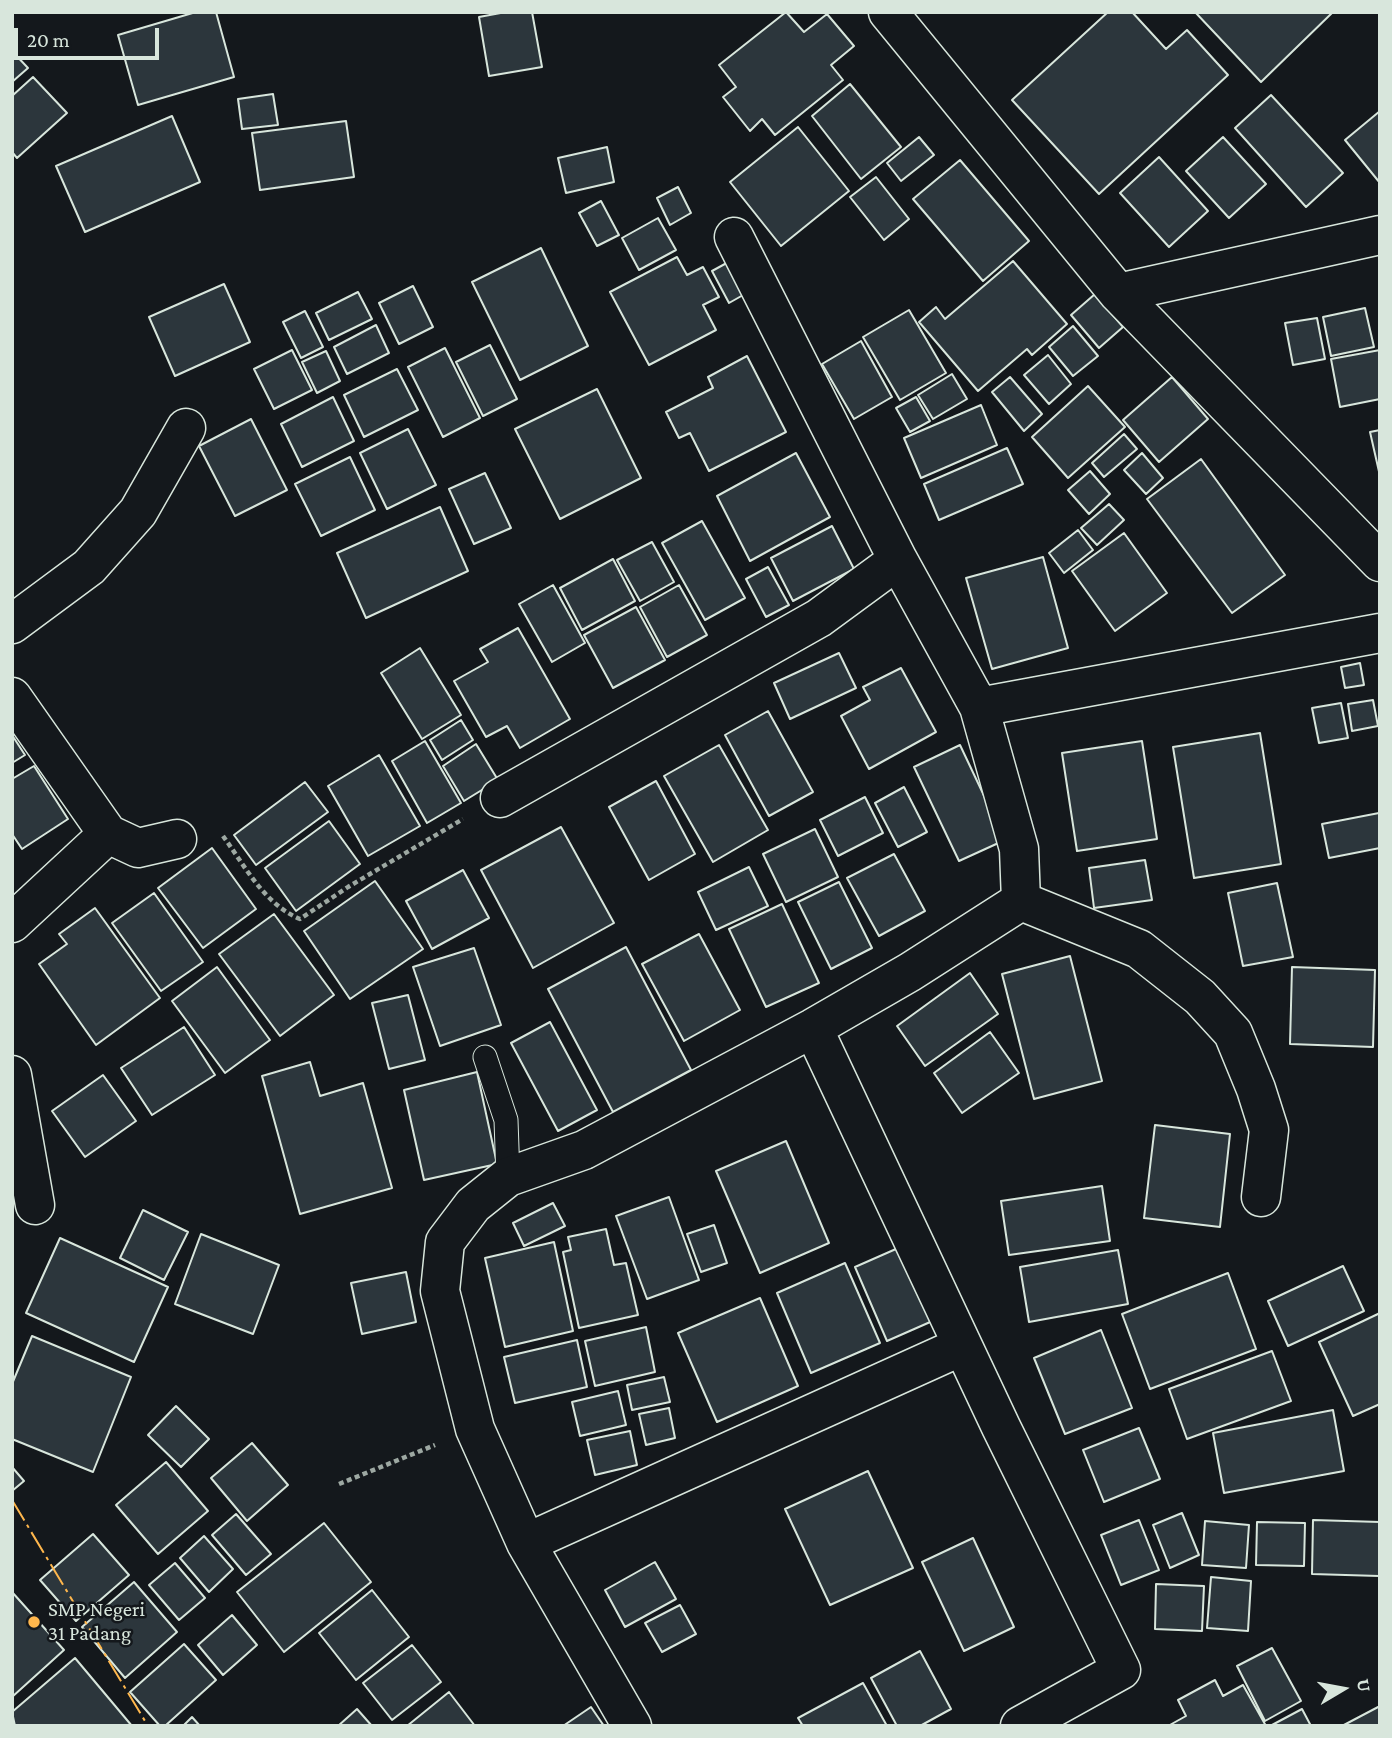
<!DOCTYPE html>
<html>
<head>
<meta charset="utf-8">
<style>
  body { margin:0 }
  #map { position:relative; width:1392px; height:1738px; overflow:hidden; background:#14181c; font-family:"Crimson Pro",serif }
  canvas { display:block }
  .frame { position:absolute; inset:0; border:14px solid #d8e6dc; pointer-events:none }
  .north { position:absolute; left:1308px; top:1654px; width:70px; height:70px; -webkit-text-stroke:5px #14181c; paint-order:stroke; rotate:80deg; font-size:19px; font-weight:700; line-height:28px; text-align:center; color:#d8e6dc }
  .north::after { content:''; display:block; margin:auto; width:24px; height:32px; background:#d8e6dc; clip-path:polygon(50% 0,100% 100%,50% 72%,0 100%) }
  .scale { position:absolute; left:14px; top:28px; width:145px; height:32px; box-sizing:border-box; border:4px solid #d8e6dc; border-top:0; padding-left:9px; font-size:21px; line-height:24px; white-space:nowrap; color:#d8e6dc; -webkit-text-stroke:5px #14181c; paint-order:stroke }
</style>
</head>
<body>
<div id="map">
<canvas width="1392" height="1738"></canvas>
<div class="frame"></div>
<div class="north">U</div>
<div class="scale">20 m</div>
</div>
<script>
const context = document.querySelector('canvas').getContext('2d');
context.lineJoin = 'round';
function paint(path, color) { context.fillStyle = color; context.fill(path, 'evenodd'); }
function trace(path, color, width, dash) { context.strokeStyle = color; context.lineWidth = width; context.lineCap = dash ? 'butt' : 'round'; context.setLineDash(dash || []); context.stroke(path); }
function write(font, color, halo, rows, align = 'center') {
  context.font = font + ' "Crimson Pro",serif'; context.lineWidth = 5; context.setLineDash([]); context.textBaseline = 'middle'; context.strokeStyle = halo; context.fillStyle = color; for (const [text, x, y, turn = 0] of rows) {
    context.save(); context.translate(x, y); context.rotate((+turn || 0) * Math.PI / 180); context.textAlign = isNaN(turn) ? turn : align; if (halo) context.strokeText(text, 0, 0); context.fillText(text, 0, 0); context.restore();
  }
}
const building = new Path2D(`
  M196 12H216L234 77 138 105 118 35Z
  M506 12H532L542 67 489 76 479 17Z
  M786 12 804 32 827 14 854 46 831 65 843 80 775 135 762 119 750 131 723 97 736 87 719 65Z
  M1108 12H1132L1166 49 1187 30 1228 75 1099 194 1012 100Z
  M1195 12H1333L1261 82Z
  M12 51 28 68 12 82Z
  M33 77 67 113 17 158 12 152V96Z
  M850 84 901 147 861 179 812 116Z
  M273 94 278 125 242 129 238 99Z
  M1271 95 1343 173 1306 207 1235 128Z
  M1380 111V183L1345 140Z
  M172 116 200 182 85 232 56 166Z
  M346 121 354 177 260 190 252 133Z
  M798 127 849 191 781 246 730 182Z
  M919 137 934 155 901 181 887 163Z
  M1223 137 1266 184 1229 218 1186 171Z
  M607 147 614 182 566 193 558 158Z
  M1159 157 1208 211 1169 247 1120 193Z
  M960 160 1029 241 983 281 913 199Z
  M876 177 909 219 884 240 850 197Z
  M678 187 691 213 670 225 657 198Z
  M601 201 619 235 597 246 579 213Z
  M658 218 676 250 639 270 622 238Z
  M541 248 588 346 520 380 472 282Z
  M677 257 687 275 703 267 719 297 703 305 716 330 649 365 610 292Z
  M734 259 752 290 729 303 712 271Z
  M1013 261 1067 324 1032 355 1027 349 978 391 919 322 936 307 945 319Z
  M224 284 250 342 175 376 149 317Z
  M413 286 433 327 399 344 379 303Z
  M358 292 372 319 329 340 316 313Z
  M1095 294 1123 327 1099 348 1071 315Z
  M1365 308 1374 347 1331 356 1323 317Z
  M909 310 946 373 900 400 863 337Z
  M305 311 323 347 301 358 283 322Z
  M1317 318 1325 359 1293 365 1285 323Z
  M376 325 389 353 347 374 334 347Z
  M1073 326 1098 356 1073 376 1049 347Z
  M861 341 892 397 854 419 822 364Z
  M490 345 517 399 483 416 456 362Z
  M445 348 480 418 443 437 408 367Z
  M292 350 312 390 274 409 254 369Z
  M1380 350V399L1340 407 1331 359Z
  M326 351 340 381 317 393 302 362Z
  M1048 355 1071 384 1049 404 1024 375Z
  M747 356 786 432 709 471 690 433 679 438 666 412 713 388 708 377Z
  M397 369 418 410 364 437 344 395Z
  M952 374 967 399 933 419 918 395Z
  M1010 377 1042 414 1024 431 992 392Z
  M1172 377 1208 419 1159 462 1123 420Z
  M1088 386 1125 427 1068 478 1032 437Z
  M597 389 641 478 560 519 515 429Z
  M333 397 354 441 302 467 281 424Z
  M916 397 930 421 910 432 896 408Z
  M981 405 997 445 921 478 904 438Z
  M251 419 287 490 235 516 199 446Z
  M408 429 436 485 387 509 360 453Z
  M1380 430V476L1370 432Z
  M1124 434 1137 449 1104 477 1092 463Z
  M1007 448 1023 484 939 520 924 484Z
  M796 453 830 517 750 561 717 496Z
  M1142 453 1163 478 1146 494 1124 470Z
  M350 457 375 510 321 536 295 484Z
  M1201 459 1285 575 1232 613 1147 499Z
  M1090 471 1110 494 1089 514 1068 490Z
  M485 473 511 528 474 544 449 489Z
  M1109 504 1124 520 1097 545 1081 528Z
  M440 507 468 571 366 618 337 553Z
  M702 521 745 598 705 620 662 543Z
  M832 526 854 569 793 601 771 558Z
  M1078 530 1093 550 1064 573 1049 553Z
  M1124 533 1167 593 1115 631 1072 571Z
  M652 542 674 582 640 601 617 560Z
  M1043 557 1068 648 992 669 966 578Z
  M613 559 635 601 582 630 560 588Z
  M768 567 789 605 766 617 746 579Z
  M553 585 585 643 552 662 519 604Z
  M679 585 707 635 667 657 640 607Z
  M636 607 665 660 613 688 584 635Z
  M518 628 570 719 520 748 507 726 486 737 454 681 488 662 480 649Z
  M420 648 461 715 422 739 381 673Z
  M839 653 856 688 790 719 774 683Z
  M1360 663 1364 685 1345 688 1341 667Z
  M901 668 936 732 869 769 841 716 870 700 863 687Z
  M1373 700 1378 726 1352 731 1348 704Z
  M1341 703 1348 738 1319 743 1312 708Z
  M768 711 813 792 769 816 725 735Z
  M461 720 473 740 442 760 430 740Z
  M1260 733 1281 864 1194 878 1173 747Z
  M12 735 25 755 12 763Z
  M425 741 461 803 427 823 392 761Z
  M1142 741 1157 839 1077 851 1062 753Z
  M476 744 498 780 464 801 443 766Z
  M719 745 768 830 713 862 664 776Z
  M960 745 1005 840 959 861 914 767Z
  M379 755 420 826 368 856 328 786Z
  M34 766 68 819 22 849 12 834V779Z
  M656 781 695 854 649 880 609 807Z
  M305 782 328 812 256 865 234 835Z
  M904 787 927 832 898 847 875 803Z
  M865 797 883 833 838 856 820 820Z
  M1379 813 1380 848 1329 858 1322 824Z
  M329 821 360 864 296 911 265 868Z
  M561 827 614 923 533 968 481 870Z
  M815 829 838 877 786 902 763 854Z
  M212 848 256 909 203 948 158 888Z
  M894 854 925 911 879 936 847 878Z
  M1145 860 1152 900 1094 908 1089 868Z
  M749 867 768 906 716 930 698 892Z
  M463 870 489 918 432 949 406 901Z
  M375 881 423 949 350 999 304 931Z
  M839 882 872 948 831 969 798 902Z
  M1277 883 1293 957 1243 966 1228 893Z
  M154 893 203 962 161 991 112 923Z
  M782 904 819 983 766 1007 729 929Z
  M95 908 160 998 96 1045 39 964 67 944 59 934Z
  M274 914 334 995 280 1036 219 954Z
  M699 934 740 1010 684 1041 642 964Z
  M626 947 691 1070 613 1112 548 989Z
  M474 948 501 1025 440 1046 413 967Z
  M1070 956 1102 1081 1034 1099 1002 974Z
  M217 967 270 1040 225 1073 172 1001Z
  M1292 967 1375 970 1373 1047 1290 1044Z
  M970 973 998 1014 925 1066 897 1026Z
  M408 995 425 1060 389 1069 372 1003Z
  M550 1022 597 1110 558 1131 511 1043Z
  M184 1027 215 1075 152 1115 121 1068Z
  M990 1032 1019 1073 962 1113 934 1073Z
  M310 1062 320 1096 363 1083 392 1188 300 1214 262 1076Z
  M477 1072 497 1164 424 1180 404 1090Z
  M103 1075 136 1121 85 1157 52 1111Z
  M1155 1125 1230 1134 1220 1227 1144 1218Z
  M786 1141 829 1243 760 1273 716 1171Z
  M1102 1186 1110 1241 1009 1255 1001 1201Z
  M669 1197 699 1280 647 1299 616 1216Z
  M553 1203 565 1226 524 1246 513 1223Z
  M143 1210 188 1232 164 1280 120 1258Z
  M714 1225 727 1263 701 1272 687 1234Z
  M606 1229 614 1265 626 1263 638 1315 579 1328 563 1252 571 1250 568 1237Z
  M201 1234 279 1265 253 1334 175 1304Z
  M60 1238 168 1287 134 1362 26 1313Z
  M554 1242 573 1331 505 1347 485 1258Z
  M905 1245 937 1319 887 1341 855 1267Z
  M1118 1250 1128 1304 1029 1322 1020 1267Z
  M845 1263 880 1343 811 1373 777 1293Z
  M1343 1266 1364 1311 1288 1346 1268 1301Z
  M406 1272 416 1322 362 1334 351 1283Z
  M1228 1273 1256 1349 1150 1389 1122 1314Z
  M760 1298 798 1386 717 1422 678 1333Z
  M1380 1313V1404L1353 1416 1319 1342Z
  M646 1327 655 1372 595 1386 585 1341Z
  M1101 1330 1132 1408 1065 1434 1034 1358Z
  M32 1336 131 1377 93 1472 12 1439V1384Z
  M577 1340 587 1387 515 1403 504 1357Z
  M1272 1351 1291 1401 1187 1439 1169 1389Z
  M664 1377 670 1402 632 1410 627 1385Z
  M618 1391 626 1425 580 1436 572 1402Z
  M176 1406 209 1439 181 1467 148 1435Z
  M669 1408 675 1438 646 1445 639 1414Z
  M1333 1410 1344 1471 1224 1493 1213 1433Z
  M1139 1428 1160 1479 1104 1502 1083 1450Z
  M630 1431 637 1465 595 1475 587 1440Z
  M252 1443 288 1485 247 1521 211 1478Z
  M166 1462 208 1511 158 1554 116 1505Z
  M12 1467 24 1481 12 1491Z
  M868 1471 913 1568 830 1605 785 1509Z
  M1182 1513 1199 1555 1170 1568 1153 1525Z
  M236 1514 271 1554 246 1575 212 1535Z
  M1139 1520 1159 1570 1121 1585 1101 1535Z
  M1313 1520 1380 1522 1379 1576 1312 1574Z
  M1205 1521 1249 1525 1246 1568 1202 1565Z
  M1257 1522 1305 1523 1304 1566 1256 1565Z
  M324 1523 371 1582 284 1652 237 1592Z
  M93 1534 129 1575 76 1621 40 1580Z
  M204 1536 233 1569 209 1592 180 1558Z
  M973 1538 1014 1627 964 1651 922 1562Z
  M655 1562 676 1599 625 1627 605 1590Z
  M175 1563 205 1598 179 1620 149 1585Z
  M1211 1577 1251 1581 1248 1631 1207 1628Z
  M134 1582 177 1632 125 1678 82 1627Z
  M1156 1584 1204 1586 1202 1631 1155 1629Z
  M372 1590 409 1637 356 1680 319 1633Z
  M12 1592 64 1650 12 1697Z
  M680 1605 696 1634 662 1652 645 1623Z
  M232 1615 257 1645 223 1675 198 1645Z
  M184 1644 216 1680 165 1726H160L130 1692Z
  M412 1645 441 1682 392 1720 363 1683Z
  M1272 1648 1301 1701 1265 1721 1237 1666Z
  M920 1651 951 1709 920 1726H897L871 1678Z
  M75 1658 132 1726H15L12 1712Z
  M1215 1680 1223 1696 1243 1685 1266 1726H1168L1186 1716 1178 1700Z
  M863 1683 887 1726H803L798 1718Z
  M449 1692 475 1726H407Z
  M1380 1706V1726H1342Z
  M591 1707 604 1726H563Z
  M357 1709 372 1726H338Z
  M1302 1709 1311 1726H1272V1725Z
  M192 1717 200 1726H183Z`);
const path = new Path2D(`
  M223 836C245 866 264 904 300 919L348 887 463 819
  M339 1484 435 1445`);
const service = new Path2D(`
  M485 1057 506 1120 508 1177`);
const minor = new Path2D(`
  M888 12 1118 293 1380 562
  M734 237 898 560
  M1118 293 1380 235
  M12 624 89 567 138 512 186 428
  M12 697 108 834 138 848 177 839
  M500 798 819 618 898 560 979 707
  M1021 901 1139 949 1200 997 1233 1033 1256 1089 1269 1130 1261 1197
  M12 923 108 834
  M813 1028 1001 1427 1121 1670 1020 1726
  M12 1075 35 1205
  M526 1543 962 1346
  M632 1726 526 1543 475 1429 440 1291 445 1242 473 1205 508 1177 584 1150 813 1028 910 972 1021 901 1019 849 979 707 1380 633`);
const power = new Path2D(`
  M12 1500 148 1726`);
const markers = [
  [34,1622,7,"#ffb74d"]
];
const poiNames = [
  ["SMP Negeri",48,1610],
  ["31 Padang",48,1634]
];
paint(building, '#2c363c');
trace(building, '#d8e6dc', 2);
trace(service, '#d8e6dc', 25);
trace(minor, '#d8e6dc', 41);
trace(path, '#9da8a2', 4.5, [5, 3.5]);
trace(service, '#14181c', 23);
trace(minor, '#14181c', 38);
trace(power, '#ffb74d', 2, [24, 5, 3.5, 5]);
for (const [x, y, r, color] of markers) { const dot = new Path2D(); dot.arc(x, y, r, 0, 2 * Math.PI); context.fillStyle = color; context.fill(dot); trace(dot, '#14181c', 2.5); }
write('21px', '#d8e6dc', '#14181c', poiNames, 'left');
</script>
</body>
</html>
